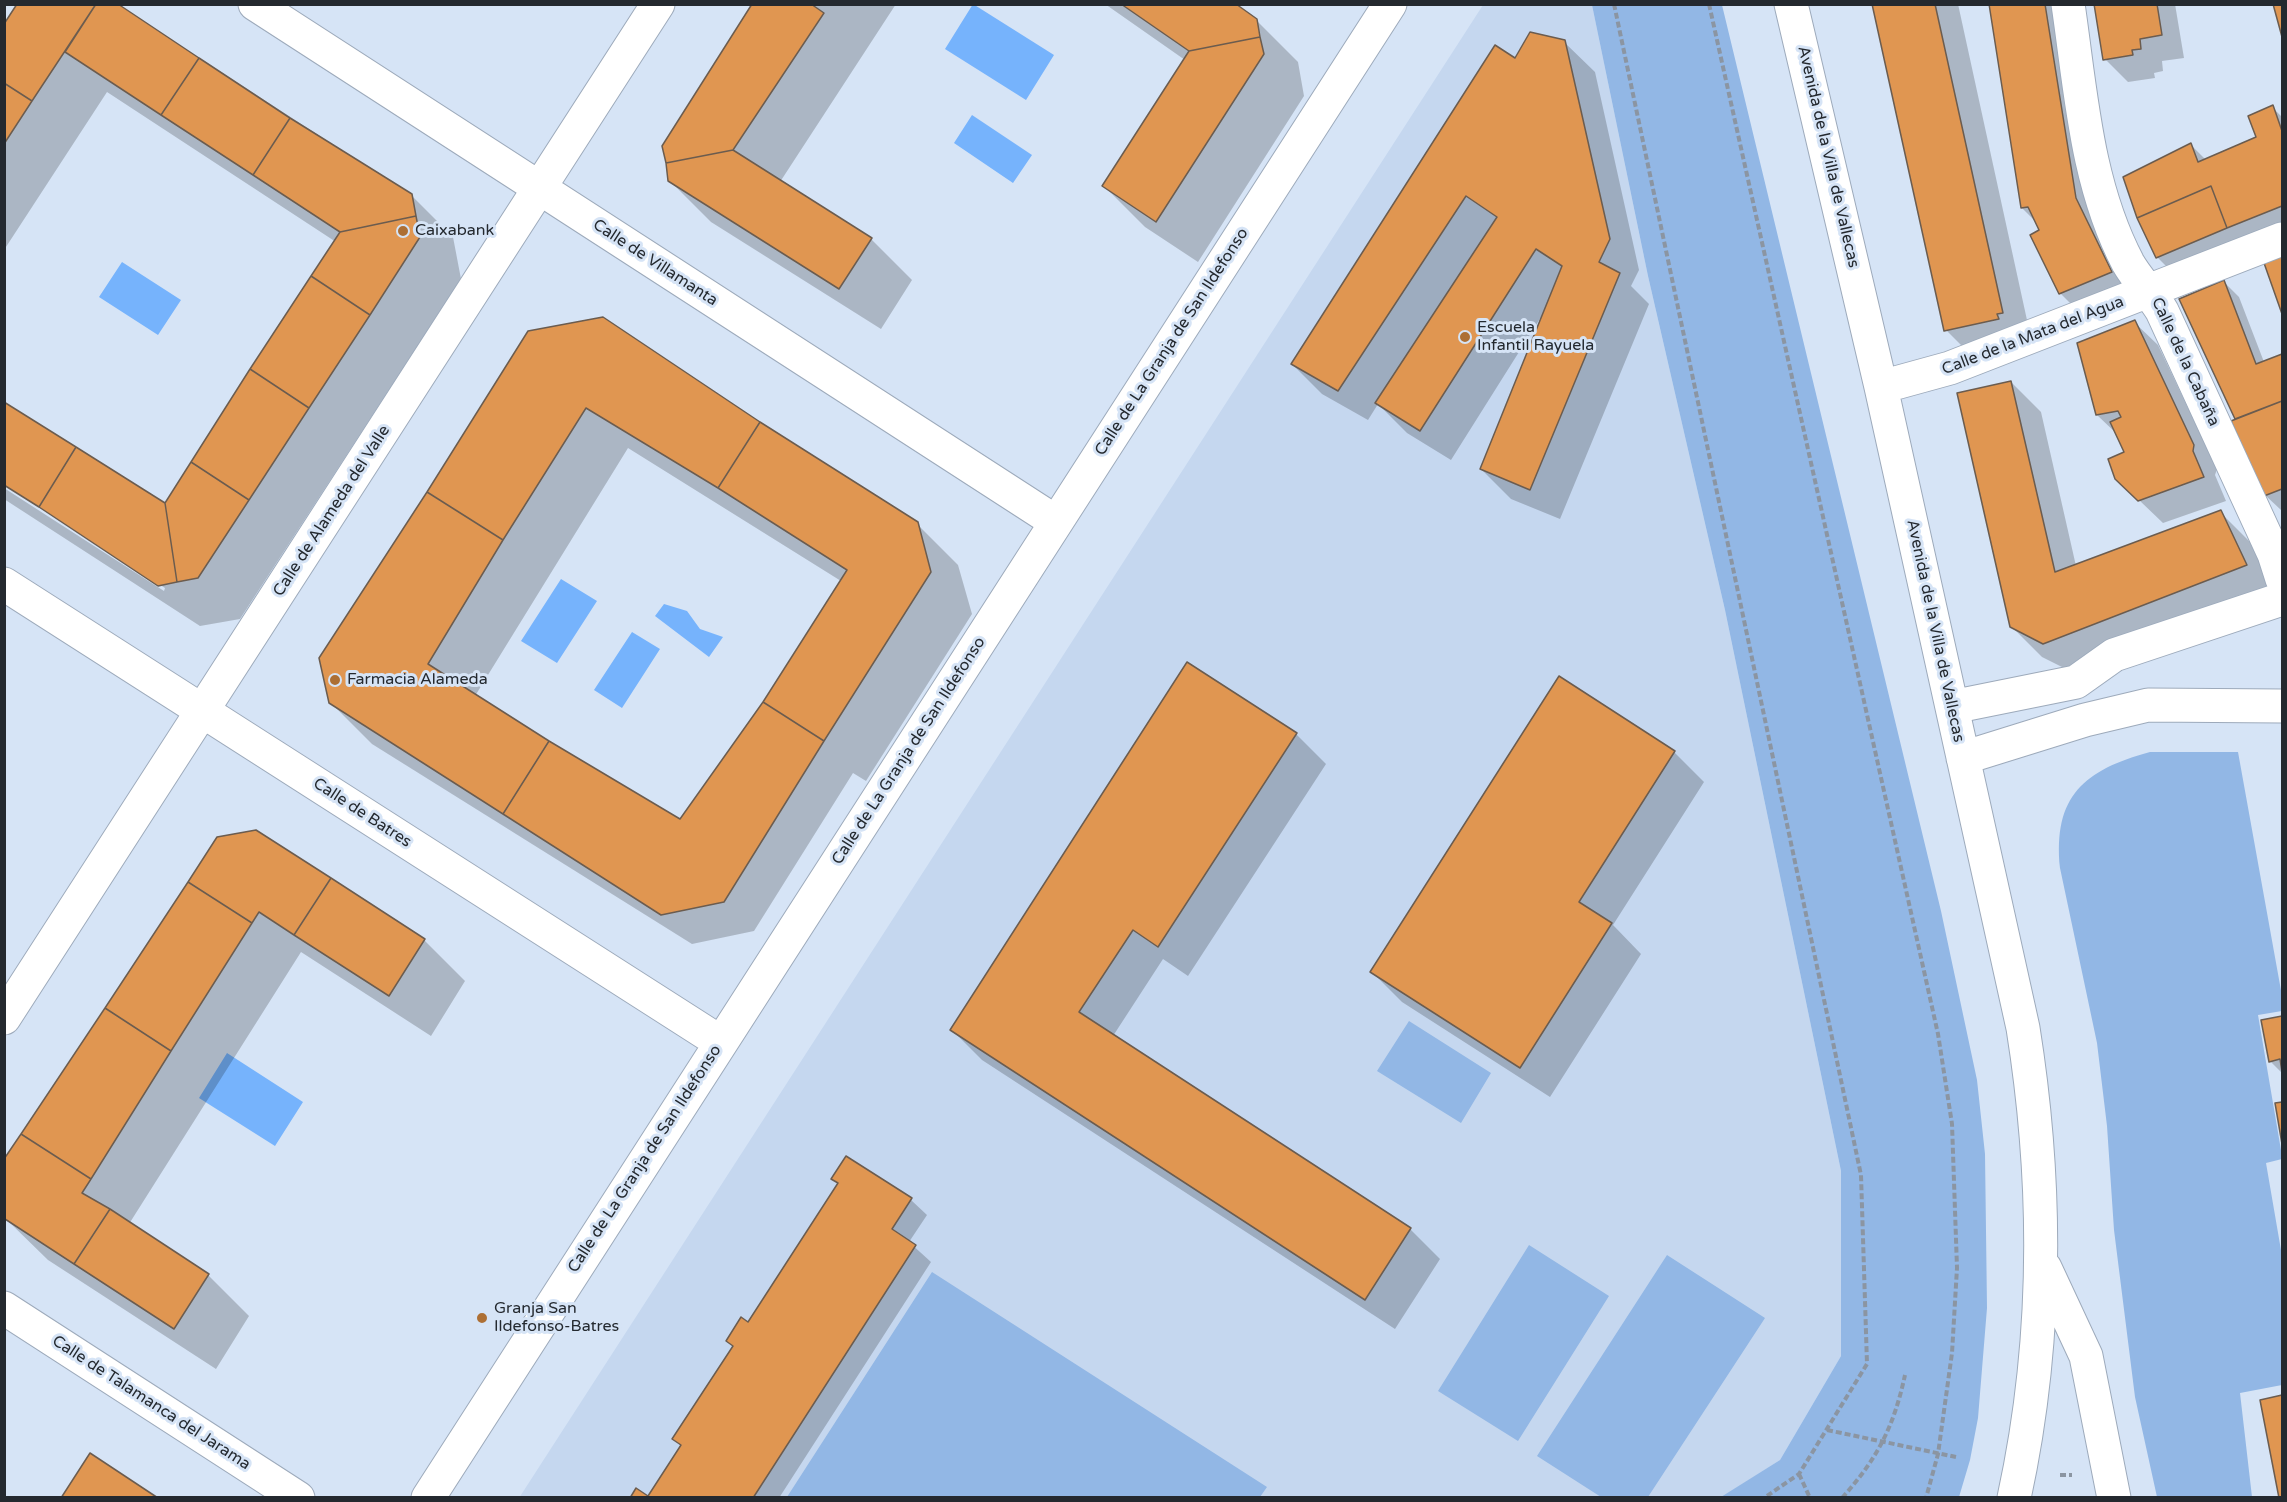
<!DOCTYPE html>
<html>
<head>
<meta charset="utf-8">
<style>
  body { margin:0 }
  #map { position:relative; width:2287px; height:1502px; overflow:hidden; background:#d6e4f6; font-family:"Varela Round",sans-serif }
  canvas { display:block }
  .frame { position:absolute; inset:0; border:6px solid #24292f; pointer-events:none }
</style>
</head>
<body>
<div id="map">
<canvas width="2287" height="1502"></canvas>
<div class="frame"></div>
</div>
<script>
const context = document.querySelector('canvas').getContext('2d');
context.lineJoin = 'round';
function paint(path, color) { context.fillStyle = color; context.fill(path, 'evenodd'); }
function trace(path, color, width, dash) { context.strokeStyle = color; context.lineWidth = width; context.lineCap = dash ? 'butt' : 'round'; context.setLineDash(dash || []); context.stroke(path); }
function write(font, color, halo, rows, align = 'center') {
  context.font = font + ' "Varela Round",sans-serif'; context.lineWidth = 6; context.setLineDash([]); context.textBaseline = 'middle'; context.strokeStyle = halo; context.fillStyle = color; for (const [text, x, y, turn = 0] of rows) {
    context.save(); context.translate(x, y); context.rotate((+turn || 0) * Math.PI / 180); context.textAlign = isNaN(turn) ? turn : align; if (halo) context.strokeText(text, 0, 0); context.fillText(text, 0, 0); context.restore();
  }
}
const built = new Path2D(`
  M1483 5H1592L1648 276 1725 610 1841 1171V1356L1780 1460 1721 1498H519Z`);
const green = new Path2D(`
  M1592 5H1722L1941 911 1977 1080 1985 1154 1987 1308 1978 1418 1970 1460 1959 1497H1721L1780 1460 1841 1356V1171L1725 610 1648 276Z
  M2150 752H2238L2282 996V1011L2258 1015 2282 1156V1159L2266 1163 2282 1256V1385L2240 1393 2252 1497H2157L2135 1397 2114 1230 2107 1126 2097 1043 2060 868C2053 796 2084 770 2150 752Z
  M1409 1021 1491 1073 1461 1123 1377 1071Z
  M1529 1245 1609 1296 1518 1441 1438 1391Z
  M1667 1255 1765 1318 1648 1497H1601L1537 1456Z
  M932 1272 1267 1487 1260 1497H787Z`);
const water = new Path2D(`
  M973 4 1054 55 1026 100 945 49Z
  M972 115 1032 155 1013 183 954 143Z
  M122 262 181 300 158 335 99 297Z
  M561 579 597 601 557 663 521 641Z
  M664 604 687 611 700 629 723 637 709 657 655 616Z
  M632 632 660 649 622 708 594 690Z
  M227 1053 303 1102 275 1146 199 1098Z`);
const shadow = new Path2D(`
  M19 4H116L411 195 453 237 461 279 240 619 200 626 4 499V488L164 591 165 588 4 485 165 505 336 242 107 92 4 250V26Z
  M754 4H896L780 182 871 239 912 280 881 329 711 222 670 181Z
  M1105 4H1234L1256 20 1298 62 1304 96 1198 262 1145 227 1104 186 1185 60Z
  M1874 4H1958L2032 343 1976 360 1946 330Z
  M1991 4H2069L2140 302 2090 323 2060 293 2037 223 2022 208Z
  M2096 4H2175L2184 58 2162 61 2163 71 2154 73 2155 78 2128 82 2105 59Z
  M1564 42 1595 72 1639 270 1631 286 1649 304 1560 519 1511 499 1481 469 1541 317 1451 460 1407 433 1378 404 1368 420 1322 394 1292 364 1516 61Z
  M2272 107 2282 117V238L2173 273 2157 257 2191 145 2206 160 2258 138Z
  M2282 258V309L2266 264Z
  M2224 282 2239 297 2264 362 2282 355 2281 510 2265 495 2237 420 2181 300Z
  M602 319 917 524 958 565 972 614 866 781 853 773 754 931 692 944 372 744 330 702 320 658 529 333ZM628 448 841 581 764 702 680 821 475 696Z
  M2134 322 2158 345 2217 469 2215 475 2226 501 2163 523 2116 478 2126 453 2118 435 2097 415Z
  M2011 382 2041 412 2076 566 2220 512 2250 542 2276 595 2074 673 2042 657 2011 626Z
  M1296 734 1326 764 1188 976 1163 959 1113 1036 1410 1229 1440 1259 1395 1329 982 1060 952 1030Z
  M1674 752 1704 782 1613 925 1641 954 1550 1097 1402 1002 1372 972Z
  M218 838 424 940 465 981 431 1036 301 952 129 1224 208 1275 249 1316 216 1369 48 1260 6 1219 4 1162Z
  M2282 1018V1073L2270 1061 2263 1022Z
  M846 1158 911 1200 927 1215 909 1242 931 1262 779 1498H648L681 1446 674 1439 734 1347 728 1341 749 1324 839 1184 833 1178Z
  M2282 1397V1498H2280L2262 1401Z`);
const building = new Path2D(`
  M17 4H96L32 101 4 83V24Z
  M96 4H118L199 58 161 115 65 52Z
  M752 4H811L824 13 733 150 666 163 662 146Z
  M1121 4H1236L1257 19 1260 37 1189 51Z
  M1872 4H1935L2003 313 1997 314 1999 319 1944 331Z
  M1989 4H2045L2076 198 2112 272 2059 294 2030 235 2039 230 2028 207 2021 208Z
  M2094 4H2157L2162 35 2140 39 2141 49 2132 50 2133 55 2103 60Z
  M2273 4H2282V37Z
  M1530 32 1565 40 1610 239 1599 262 1620 273 1530 490 1480 469 1562 266 1536 249 1420 431 1375 403 1497 217 1466 196 1338 391 1291 364 1495 45 1515 58Z
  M1260 37 1264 54 1156 222 1102 186 1189 51Z
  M199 58 290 118 253 175 161 115Z
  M4 83 32 101 4 144Z
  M2273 105 2282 131V206L2227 228 2211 186 2137 218 2123 177 2191 143 2198 162 2256 137 2248 116Z
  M290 118 412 194 416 216 340 232 253 175Z
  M733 150 872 238 839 289 668 181 666 163Z
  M2211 186 2227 228 2156 258 2137 218Z
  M416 216 420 237 370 315 311 276 340 232Z
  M2282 256V314L2264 263Z
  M311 276 370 315 309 408 250 369Z
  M2224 280 2256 364 2282 354V401L2235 419 2179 299Z
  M603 317 760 422 718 488 586 408 503 540 427 492 528 331Z
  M2135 320 2194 445 2193 451 2204 477 2138 501 2115 479 2108 459 2124 452 2110 422 2121 417 2118 411 2096 415 2077 343Z
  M250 369 309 408 249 500 191 462Z
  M2011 381 2055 572 2221 510 2247 565 2043 644 2010 627 1957 393Z
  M2282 401V489L2264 496 2231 421Z
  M4 402 76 447 39 507 4 485Z
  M760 422 918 522 931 572 824 741 763 702 847 570 718 488Z
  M76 447 165 503 177 582 158 586 39 507Z
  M191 462 249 500 198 578 177 582 165 503Z
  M427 492 503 540 428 664 549 741 503 814 329 703 319 658Z
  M1187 662 1297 733 1158 947 1133 930 1079 1012 1411 1228 1365 1300 950 1030Z
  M1559 676 1675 751 1579 902 1612 923 1520 1068 1370 972Z
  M763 702 824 741 724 902 661 915 503 814 549 741 680 819Z
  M256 830 331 878 294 935 259 912 252 923 188 882 217 837Z
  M331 878 425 939 389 996 294 935Z
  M188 882 252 923 171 1051 105 1008Z
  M105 1008 171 1051 91 1179 21 1134Z
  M2282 1016V1072L2280 1059 2269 1062 2261 1020Z
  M2282 1102V1144L2275 1103Z
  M21 1134 91 1179 82 1193 110 1209 74 1264 5 1219 4 1159Z
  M846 1156 912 1198 892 1229 916 1245 753 1498H630L636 1488 648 1496 681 1445 672 1439 733 1346 726 1341 741 1317 748 1322 838 1183 831 1179Z
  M110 1209 209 1274 174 1329 74 1264Z
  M2282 1395V1498H2279L2260 1400Z
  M90 1453 158 1498H61Z`);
const path = new Path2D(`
  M1614 4 1861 1175 1867 1364 1799 1474 1764 1498
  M1709 4 1938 1034 1952 1124 1957 1268 1952 1353 1938 1454 1926 1498
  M1827 1430 1956 1457
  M1799 1474 1810 1498
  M2060 1475H2072
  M1842 1498C1878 1458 1894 1426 1905 1375`);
const minor = new Path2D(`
  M255 4 1056 522
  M1791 4 1881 387 2023 1028C2048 1185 2048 1342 2014 1498
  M2068 4C2081 92 2086 183 2128 263 2137 279 2152 294 2162 311L2274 554 2282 579
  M1881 387 1950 368 2282 239
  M4 584 720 1042
  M1952 707 2076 682 2114 655 2282 599
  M1963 758 2085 720 2148 705 2282 706
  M4 1018 658 4
  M2045 1268 2086 1356 2114 1498
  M4 1308 298 1498
  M428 1498 1390 4`);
const markers = [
  [403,231,6,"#ad6f34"],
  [1465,337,6,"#ad6f34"],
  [335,680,6,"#ad6f34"],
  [482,1318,6,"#ad6f34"]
];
const streetNames = [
  ["Avenida de la Villa de Vallecas",1828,157,77],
  ["Calle de Villamanta",655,263,33],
  ["Calle de la Mata del Agua",2033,336,-21],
  ["Calle de La Granja de San Ildefonso",1172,342,-57],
  ["Calle de la Cabaña",2185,362,65],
  ["Calle de Alameda del Valle",332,511,-57],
  ["Avenida de la Villa de Vallecas",1935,631,78],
  ["Calle de La Granja de San Ildefonso",909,751,-57],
  ["Calle de Batres",362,813,33],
  ["Calle de La Granja de San Ildefonso",645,1159,-57],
  ["Calle de Talamanca del Jarama",151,1403,33]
];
const poiNames = [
  ["Caixabank",415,231],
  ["Escuela",1477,328],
  ["Infantil Rayuela",1477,346],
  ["Farmacia Alameda",347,680],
  ["Granja San",494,1309],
  ["Ildefonso-Batres",494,1327]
];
paint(built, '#c5d7ef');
paint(green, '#92b7e5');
paint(water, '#76b3fc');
paint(shadow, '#0003');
paint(building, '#e09651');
trace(building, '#6b5c4f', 1.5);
trace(minor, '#9daabb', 35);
trace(path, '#8b95a2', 4, [6, 3]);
trace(minor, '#fff', 33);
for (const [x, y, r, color] of markers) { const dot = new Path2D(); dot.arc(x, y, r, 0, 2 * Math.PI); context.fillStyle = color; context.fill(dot); trace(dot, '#d6e4f6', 2); }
write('16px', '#24292f', '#d6e4f6', streetNames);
write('16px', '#24292f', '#d6e4f6', poiNames, 'left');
</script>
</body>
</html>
